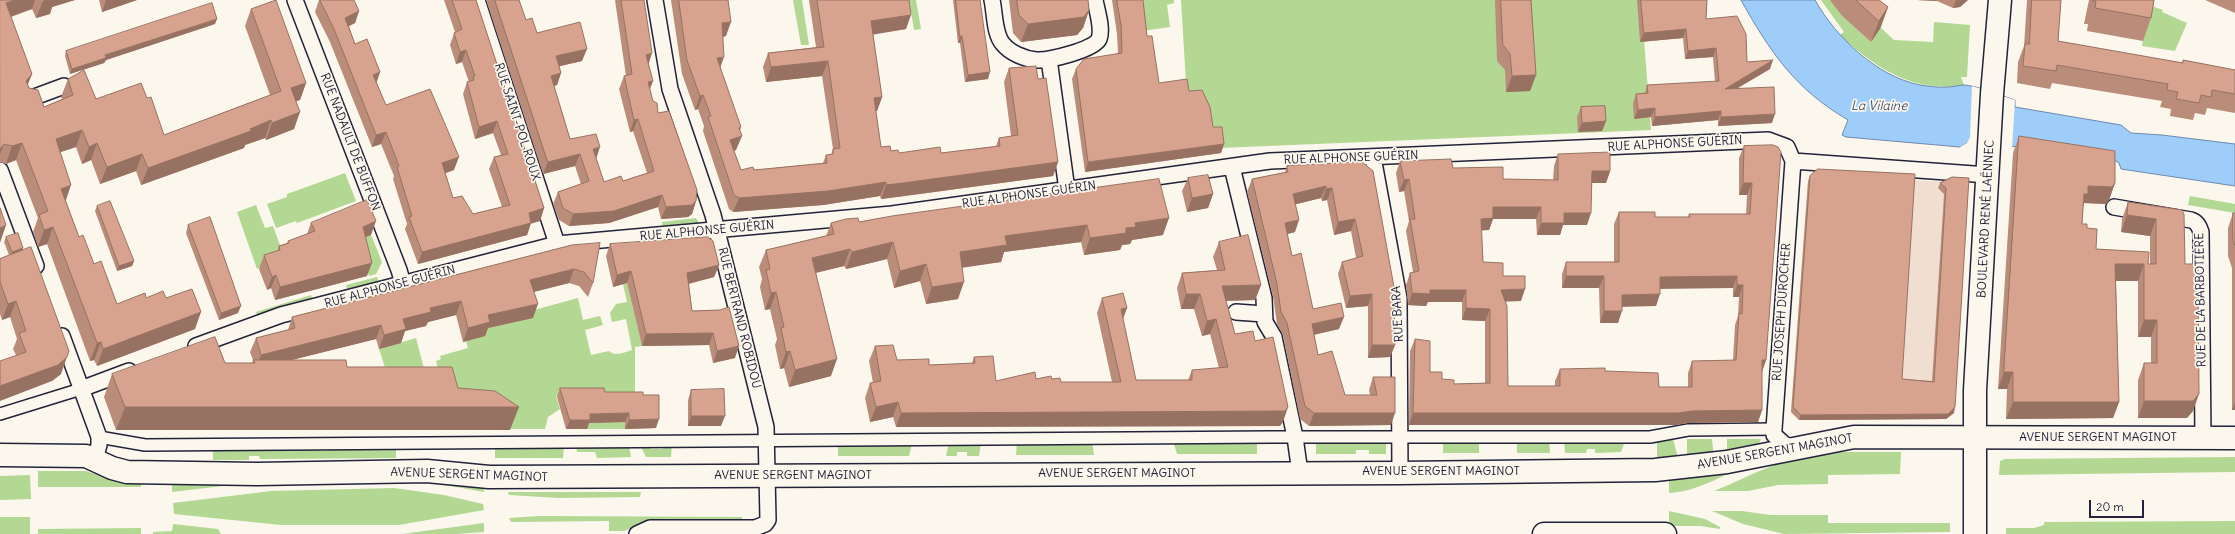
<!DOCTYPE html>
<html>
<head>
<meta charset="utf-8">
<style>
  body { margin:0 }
  #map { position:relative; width:2235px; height:534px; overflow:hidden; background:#fbf7ec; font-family:Delius,sans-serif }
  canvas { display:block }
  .scale { position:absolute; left:2089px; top:500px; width:55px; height:18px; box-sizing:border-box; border:2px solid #22223b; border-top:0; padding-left:5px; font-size:12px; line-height:14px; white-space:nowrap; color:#22223b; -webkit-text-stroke:3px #fbf7ec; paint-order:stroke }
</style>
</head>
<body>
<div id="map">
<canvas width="2235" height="534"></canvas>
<div class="scale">20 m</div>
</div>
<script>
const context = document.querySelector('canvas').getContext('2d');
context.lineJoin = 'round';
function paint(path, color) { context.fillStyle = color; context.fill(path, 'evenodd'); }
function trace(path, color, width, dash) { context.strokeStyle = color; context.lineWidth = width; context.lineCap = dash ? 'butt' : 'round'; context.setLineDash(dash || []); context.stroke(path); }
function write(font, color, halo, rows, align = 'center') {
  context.font = font + ' Delius,sans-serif'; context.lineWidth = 3.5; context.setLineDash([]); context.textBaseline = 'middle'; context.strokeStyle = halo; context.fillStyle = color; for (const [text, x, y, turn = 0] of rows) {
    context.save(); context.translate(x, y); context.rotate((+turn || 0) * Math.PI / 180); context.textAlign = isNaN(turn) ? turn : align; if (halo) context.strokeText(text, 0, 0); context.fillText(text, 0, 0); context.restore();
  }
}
const built = new Path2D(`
  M1913 180 1967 183 1954 413 1946 419 1799 420 1791 412 1808 181Z`);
const green = new Path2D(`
  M793 0H802L809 45H801Z
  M909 0H916L921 29 914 30Z
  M1138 0H1174V3L1167 5 1170 27 1142 31Z
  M1181 0H1641L1651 130 1196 149 1187 99Z
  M1821 0H1831L1842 16 1871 42 1881 28 1894 40 1933 42 1934 22 1970 25 1967 77H1961L1964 85C1911 93 1877 68 1839 35L1844 32Z
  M2149 5 2163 10 2162 12 2187 23 2175 51 2142 46Z
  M345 173 356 201 297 223 296 221 276 228 267 204 287 197V194Z
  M2190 196 2235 204V213L2188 205Z
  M256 205 265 228 273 226 284 256 257 269 237 212Z
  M696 218 700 225 663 230 662 222Z
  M371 235 382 262 376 274 369 276 357 241Z
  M377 277 379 285 348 292 346 285Z
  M627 283 642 346 635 347V401H625V429H587V423L566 396H556L560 409 548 417 545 429H504L449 411 436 361 441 359 440 356 468 348 466 341 483 329 532 318 534 310 578 298 583 320 600 316 603 325 585 330 591 355 609 351C615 357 625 352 632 350L626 319 612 322 610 313 616 304 627 302 623 284Z
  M311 295 313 301 259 320 256 312Z
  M416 338 426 376 391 386 379 349Z
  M1549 439 1550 453H1517V440Z
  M1626 439 1621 452 1595 453V449H1587L1586 453H1565L1564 440Z
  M1657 439H1673L1678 458 1657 457Z
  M1687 439H1712L1714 460 1687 462Z
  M1727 439H1761L1758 446 1727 457Z
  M1386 440V454H1369V450H1356V454H1316V441Z
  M1443 440H1479V453H1443Z
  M1173 441H1257V454H1177Z
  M949 442H981L979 456H967V452H957V456H946Z
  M1017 442H1092L1094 455H1016Z
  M838 443H912L909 456H838Z
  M663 444H672L671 457H646L640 445H650V449H663Z
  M326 445 396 446V458L260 459 259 456H249V460H213V446H316V450L325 451Z
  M495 445H564L563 458H495Z
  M576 445H629L631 457 597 458 595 452H577Z
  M1815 452H1901L1900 474 1828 475V484L1778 485 1748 491H1714C1748 477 1779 460 1815 452Z
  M2235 457V472L1999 475 2000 461 2005 459Z
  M38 471H86L119 482 141 484V487H38Z
  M1728 472V474C1708 483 1690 492 1669 493V477H1704Z
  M30 475 31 499 0 500V476Z
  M160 479 257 482 172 492V484H159Z
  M428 482 484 483V492Z
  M394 488 444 495 483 504 484 510 399 525H281L174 514 173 503 271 491Z
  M508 492H641L640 497 559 498 509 495Z
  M1669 511 1705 519 1720 527V529L1700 526H1669Z
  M1712 511H1742L1770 515H1828V523H1950V532L1784 534 1743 524Z
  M540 516 742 517V521L645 522 624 531H609V521L511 522 509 518Z
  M0 517H30V534H0Z
  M2235 521V534H2006V528H2034L2044 525V522Z
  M484 523V532L457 534H402Z
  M173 524 218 529 221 534H153V532L172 531Z
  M141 528V534H38V529Z`);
const water = new Path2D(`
  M1741 0H1815C1836 37 1876 76 1920 85 1928 86 1939 88 1947 87 1953 87 1959 85 1965 85 1982 87 1999 95 2015 100V107L2121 125 2131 133 2162 135 2235 144V186L2121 169 2119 163 2116 161 2019 147 1967 143 1960 147 1846 137 1842 135 1848 120C1795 89 1770 52 1741 0Z`);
const pier = new Path2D(`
  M1972 86 2015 100 2012 149 1968 145 1964 148 1960 147 1967 143 1970 137Z`);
const pedestrian = new Path2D(`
  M0 414 81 389
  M99 437 145 445 1271 437H1650L1688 430 1774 429`);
const minor = new Path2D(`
  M295 0 399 270 403 284
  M477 0 557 244
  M992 0C995 13 994 34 1003 44 1010 53 1025 59 1036 60 1048 61 1094 50 1099 39 1103 29 1097 11 1095 0
  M1049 59 1067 190
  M29 99 64 86
  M1373 157 1399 298 1400 473
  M1793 161 1988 175
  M1232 167 1264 298 1265 322 1274 337 1295 437 1300 473
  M0 170 36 266
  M2114 207 2191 220C2197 222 2199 226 2201 232L2203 438
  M1236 312 1264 314
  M62 336 99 437V445L95 459
  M196 346 281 315 557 244 892 214 1270 161 1768 140 1787 147 1793 161 1774 429V435L1784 444 1796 450
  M81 389 129 371
  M637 534 650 528H755L765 524 768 520 766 427 713 215 670 89 655 0`);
const secondary = new Path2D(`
  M1975 534V390L1992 94 2000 0`);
const primary = new Path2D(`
  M0 455 86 456 112 468 127 472 257 474 427 471 489 477 1400 473 1655 470 1727 462 1854 437 2235 438
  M1544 534H1665`);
const wall = new Path2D(`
  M0 0H75L52 7 50 14 36 18 32 9 11 17 32 74 28 84 29 88 44 107 62 99 61 97 68 79 96 99 147 98 164 135 270 95 245 26 251 9 306 83 300 100 296 101 294 129 266 140 265 138 245 145 244 148 141 185 136 171 100 184 91 160 82 164 76 147 60 152 66 201 79 237 117 304 146 298H166L195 329 97 366 94 360 90 361 47 244 38 247 33 232 38 218 16 160 6 164 0 162Z
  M99 0H137L102 12Z
  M319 0 359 11 355 23 349 26 355 44 380 72 376 82 386 105 454 170 445 173 453 198 473 214 502 207 489 169 494 157 501 155 493 133 475 139 463 94 467 82H469L462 62 456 64 450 45 454 33 455 32 444 0H476L544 208 540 221 531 223 527 235 418 264 405 229 407 224 393 179 394 176 381 144 372 147 330 42 315 12Z
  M486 0H519L526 20 537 33 582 61 559 66 561 73 557 85 554 86 570 139 596 158 604 182 623 181 647 173 633 131 630 132 619 89 624 76H626L615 0H644L648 65 653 81 650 89 653 101 696 201 692 214 688 217 661 219 658 207 609 223 569 226 559 220 553 204 558 192 581 184 575 166 543 174Z
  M671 0H728L726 36 723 37 720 67 740 131 736 150 734 151 741 170H754L823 163 826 155H831L833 149 822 76 766 82 763 67 768 53 816 47 809 0H909L906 29 873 34 882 97 877 111H876L881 147 891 151 899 153H941L996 146 999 138 1011 136 1004 82 1009 68 1038 79 1058 162 1053 176 898 197 881 199 880 196 823 205 733 212 729 209 703 131 704 126 698 109 695 110 682 74Z
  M953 0H980L988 79 965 82 960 43H958Z
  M1009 0H1088L1089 10 1083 28 1077 35 1021 42 1013 33Z
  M1112 0H1143L1147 36 1159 83 1189 91 1224 144 1221 153 1085 172 1072 79 1076 69 1118 53 1117 34Z
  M1495 0H1531L1536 75 1530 91 1506 92 1505 70 1497 61Z
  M1637 0H1707L1706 19 1747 62 1770 69 1738 88 1772 123 1718 126V120L1652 126 1651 117 1634 119 1633 103 1636 94 1645 93 1647 85 1715 82 1713 57 1685 59 1683 38 1640 42Z
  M1830 0H1879L1888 7 1880 29 1871 42 1842 16Z
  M1917 0H1968L1960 7 1953 8 1937 1Z
  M2027 0H2061L2058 41 2182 63 2183 60 2235 70V113L2207 108 2205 115 2195 113 2193 120 2170 116 2171 109 2160 107 2162 101 2052 83 2050 89 2017 83 2018 62 2024 46Z
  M2089 0H2154L2151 18 2143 41 2087 31 2088 24H2084Z
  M2205 0H2235V13Z
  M215 24 106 60 104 63 70 74 65 56 66 51Z
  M1581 107 1606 121 1602 131 1578 132 1577 117Z
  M2019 136 2115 183 2109 200 2106 204 2084 203 2083 206 2082 224 2087 228 2096 249 2148 264H2150V236L2121 232 2122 219 2128 202 2182 210 2193 411 2187 418H2138V380L2144 363H2151V337H2138V281H2116L2119 402 2113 418 2006 419 2007 389H1998L2013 153Z
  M1773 145 1766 360 1762 371V410L1758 422 1688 423 1675 425H1409L1410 351 1415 339 1430 372 1442 379 1454 384 1485 383V321L1462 320V302H1428L1426 306 1408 305 1406 285 1410 273 1413 272 1406 231 1409 221 1404 191 1399 192 1396 173 1400 161 1453 168 1503 179 1553 180 1554 166 1558 154 1610 171 1606 183H1592L1587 225H1563L1560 235H1537L1536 219H1493L1489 230H1481L1483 262 1503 276 1521 301H1506L1508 386H1555V381L1560 369 1605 371 1659 387H1688V373L1692 361 1733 360 1735 325 1738 316 1739 297H1733V288H1660L1656 306H1622L1618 323H1600L1599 288H1562V274L1566 262H1614V224L1619 212 1655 217H1688L1689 214H1746L1747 195H1739V158L1744 146Z
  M1362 162 1395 345 1390 357 1368 358V306L1346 308 1338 274 1342 262 1356 258 1351 231 1334 235 1327 200 1322 201 1321 198 1296 204 1295 232 1287 234 1292 256 1313 309 1339 329 1314 335 1318 355 1345 395H1370L1369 390 1373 377 1391 425 1309 426 1300 419 1283 335 1277 324 1273 296 1247 192 1252 179 1285 172 1287 166Z
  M1810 176 1902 379 1932 381 1944 194 1938 188 1940 183 1952 177 1954 413 1946 419 1799 420 1791 412 1808 181Z
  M1188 178 1213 194 1208 208 1187 212 1182 191Z
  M1159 179 1163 235 1132 240 1130 244 1122 245 1120 250 1084 255 1081 242 1004 252 1001 262 962 267 958 299 926 304 920 281 894 288 887 259 846 269 844 266 816 273 831 376 789 387 784 368 780 369 775 345 777 339 770 309 765 310 760 287 762 279 759 267 766 250 826 236 831 223 859 222Z
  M97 206 134 261 132 266 117 271 95 211Z
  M2233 213H2235V410H2232V268L2228 256V228Z
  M311 223 371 235 366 237 367 276 275 300 271 288 267 290 259 269 264 255 277 251 279 246 287 243 288 241 307 234Z
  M188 225 238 313 219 320 186 233Z
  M6 237 23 248 22 250 61 374 52 381 16 355 13 349 17 339 10 317 2 320 0 314V259L9 255 4 242Z
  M1219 242 1261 285 1255 300 1226 301 1235 334 1255 341 1283 422 1280 426 896 427 893 417 870 422 865 398 870 383H873L869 361 875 346 897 360 929 365 972 363 974 357 996 381 1036 379H1052L1061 382H1112L1097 313 1102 298 1127 308 1123 319 1136 380H1188L1192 370 1219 368 1210 334 1202 336 1194 309H1181L1177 288 1182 273 1217 270 1213 257Z
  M610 244 719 265 714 277 689 284 692 311 720 310 735 358 713 363 709 345 642 346 627 283 613 287 606 256Z
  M572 245 593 283 588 297 579 286 569 283 534 292 533 318 488 328 485 336 463 342 456 315 428 322 426 326 405 331 401 343 379 349 376 339 291 360 347 367 458 388 510 430H116L104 397 112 374 225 363H252L253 360 250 352 256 338 288 330 292 317Z
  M560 388 643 395 656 428 625 429V422L589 423 587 429H566L557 397Z
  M691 390 721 426H688V400Z`);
const shadedWall = new Path2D(`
  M15 0H35L32 9 0 20 6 3Z
  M46 0H75L52 7 50 14 36 18 43 1Z
  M106 0H137L102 12Z
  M1917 0H1937V1Z
  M1956 0H1968L1960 7 1953 8Z
  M1888 7 1880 29 1871 42 1879 21Z
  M1089 10 1083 28 1077 35 1021 42 1028 24Z
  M359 11 355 23 341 30 345 18Z
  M911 15 906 29 865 36 871 21Z
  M217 19 215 24 106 60 104 63 70 74 72 69 105 55Z
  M731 22 726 36 717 38 722 23Z
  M1686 29 1683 38 1640 42 1644 33Z
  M960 36H962L960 43H958Z
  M1716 48 1713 57 1685 59 1688 51Z
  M587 49 582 61 552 68 556 56Z
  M466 50 462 62 456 64 460 52Z
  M652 53 648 66 646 55Z
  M724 57 719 71 717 58Z
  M1773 60 1770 69 1722 97 1725 89Z
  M828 61 822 76 766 82 771 67Z
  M380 72 376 84 373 75Z
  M990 72 988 79 965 82 968 75Z
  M561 73 557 85 547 88 551 76Z
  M32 74 25 91 26 81Z
  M1536 75 1530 91 1506 92 1512 76Z
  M653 81 648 93V82Z
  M306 83 300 100 285 105 291 88Z
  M703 95 698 109 695 110 700 96Z
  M882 97 877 111 869 113 874 98Z
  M1655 108 1651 117 1634 119 1638 110Z
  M1721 111 1718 120 1652 126 1655 117Z
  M300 112 294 129 266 140 272 123Z
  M1775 114 1772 123 1718 126 1721 117Z
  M638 119 633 131 630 132 634 120Z
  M271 120 265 138 245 145 244 148 141 185 148 168Z
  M497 121 493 133 475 139 479 127Z
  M1606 121 1602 131 1578 132 1582 123Z
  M741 127 738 137 742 136 736 150 725 154 730 140 739 128Z
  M82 130 76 147 49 156 56 139Z
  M386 132 381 144 372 147 376 135Z
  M22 143 16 160 6 164 12 146Z
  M97 143 91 160 82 164 89 147Z
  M4 144 0 154V149Z
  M1224 144 1221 153 1085 172 1088 162Z
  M600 147 596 159 593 149Z
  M142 154 136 171 100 184 107 167Z
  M580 154 575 166 543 174 548 162Z
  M459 157 454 170 438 176 442 163Z
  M1058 162 1053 176 881 199 886 185Z
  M1592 171H1610L1606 183H1587Z
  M1409 179 1404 191 1399 192 1404 180Z
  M886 182 880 196 823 205 733 212 739 198Z
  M1743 183H1752L1747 195H1739Z
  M2115 183 2109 200 2106 204 2084 203 2082 211 2084 194 2088 186Z
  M71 185 65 203 61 189Z
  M1326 186 1321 198 1289 206 1293 194Z
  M1332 188 1327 200 1322 201 1326 189Z
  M1213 194 1208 208 1187 212 1192 198Z
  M662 195 658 207 609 223 569 226 573 214Z
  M696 201 692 214 688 217 661 219 666 207Z
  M1493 207H1541L1536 219H1493L1489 230 1476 231 1481 219Z
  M544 208 540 221 530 224 531 223 527 235 418 264 422 252 529 213Z
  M1564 213H1591L1587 225H1563L1560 235H1537L1541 223Z
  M2127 215 2156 219 2150 236 2121 232Z
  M1169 218 1163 235 1132 240 1130 244 1122 245 1120 250 1084 255 1090 238 1126 228 1135 223Z
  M1355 219 1351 231 1334 235 1338 222Z
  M1299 220 1295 232 1280 236 1285 223Z
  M376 221 371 235 358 240 363 227Z
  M6 225 0 243V228Z
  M1087 225 1081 242 1004 252 1001 262 954 269 960 252 1005 236Z
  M53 227 47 244 38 247 44 230Z
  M893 242 887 259 846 269 852 252Z
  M23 248 21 253 10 257 12 252Z
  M850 249 844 266 806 275 812 258Z
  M134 261 132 266 117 271 119 266Z
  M372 263 367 276 275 300 280 287Z
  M926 264 920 281 894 288 900 271Z
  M2115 264H2144L2138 281H2109Z
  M719 265 714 277 683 285 687 273Z
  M574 269 569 283 525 294 530 280Z
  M631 271 627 283 613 287 617 275Z
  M276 275 271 288 267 290 272 277Z
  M1566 276H1604L1599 288H1562Z
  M1737 276 1733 288 1656 289 1660 277Z
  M964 282 958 299 926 304 932 287Z
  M1261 285 1255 300 1216 301 1222 286Z
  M1737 285H1743L1739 297H1733Z
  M1525 289 1521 301 1497 302 1501 290Z
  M1430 290H1466L1462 302H1428L1426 306 1408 305 1412 293Z
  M776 292 770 309 765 310 771 293Z
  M1186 294H1200L1194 309H1181Z
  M1372 294 1368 306 1346 308 1350 296Z
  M1660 294 1656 306 1618 307 1622 295Z
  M16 301 10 317 2 320 8 304Z
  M461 301 456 315 428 322 426 326 405 331 401 343 379 349 384 335 403 319 430 308Z
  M538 304 533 318 488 328 485 336 463 342 468 328 488 315Z
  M241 306 238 313 219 320 221 313Z
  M1127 308 1121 323V309Z
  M1466 308 1490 309 1485 321 1462 320Z
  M1604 311H1622L1618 323H1600Z
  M201 312 195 329 97 366 103 349Z
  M1344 317 1339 329 1307 336 1312 324Z
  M1216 319 1210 334 1202 336 1207 321Z
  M2144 320H2157L2151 337H2138Z
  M381 325 376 339 256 369 261 355Z
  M713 333 709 345 642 346 646 334Z
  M101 342 94 360 90 361 97 343Z
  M1372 345H1395L1390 357 1368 358Z
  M739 346 735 358 713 363 717 351Z
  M790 351 784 368 780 369 786 352Z
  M67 357 61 374 52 381 0 401V386Z
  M837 359 831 376 789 387 795 370Z
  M1762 360H1766L1762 372Z
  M2004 372H2013L2007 389H1998Z
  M2199 394 2193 411 2187 418H2138L2144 401Z
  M898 402 893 417 870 422 876 407Z
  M2013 402H2119L2113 418 2006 419Z
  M2235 402V410H2232Z
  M125 407H519L510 430H116Z
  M1288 407 1283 422 1280 426 896 427 901 413Z
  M1955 407 1954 413 1946 419 1799 420 1801 415Z
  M1762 410 1758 422 1688 423 1675 425H1409L1413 413Z
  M629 413 625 422 589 423 587 429H566L570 420 590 414Z
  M1314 413H1395L1391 425 1309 426Z
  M691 416H725L721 426H688Z
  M659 419 656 428 625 429 629 420Z`);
const building = new Path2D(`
  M0 0H15L6 3 32 74 26 81 29 88 38 90 44 107 73 95 68 79 84 70 96 99 141 83 147 98 151 97 164 135 281 91 251 9 276 0 306 83 291 88 300 112 272 123 271 120 250 129 251 131 148 168 142 154 107 167 97 143 89 147 82 130 56 139 71 185 61 189 79 237 83 235 94 264 101 261 117 304 145 293 146 298 163 291 166 298 192 289 201 312 103 349 101 342 97 343 53 227 44 230 39 215 48 211 22 143 12 146 4 144 0 149Z
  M320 0H354L359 11 345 18 355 44 367 39 380 72 373 75 386 105 430 89 459 157 442 163 453 198 462 196 473 214 510 205 494 157 508 154 497 121 479 127 467 82 474 80 473 77 475 76 466 50 460 52 454 33 462 29 452 0H476L544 208 529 213 531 223 422 252 409 217 412 216 397 167 399 166 386 132 376 135 334 29Z
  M495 0H519L526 20 532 18 537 33 580 22 587 49 556 56 561 73 551 76 570 139 596 134 600 147 593 149 604 182 621 176 623 181 654 171 638 119 634 120 624 76 632 74 621 0H644L652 53 646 55 653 81 648 82 653 101 657 103 658 113 669 111 697 190 696 201 692 205 666 207 662 195 614 211 573 214 563 208 558 192 589 181 580 154 548 162Z
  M679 0H728L731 22 722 23 724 57 717 58 741 127 739 128 742 136 730 140 741 170 753 167 754 170 827 163 826 155 833 154V149L840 148 828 61 771 67 768 53 824 47 817 0H909L911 15 871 21 882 97 874 98 881 147 890 146 891 151 898 150 899 153 940 147 941 153 1000 146 999 138 1018 135 1009 68 1036 66 1038 79 1046 78 1058 162 903 183 886 185V182L828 191 739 198 734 195 708 117 711 116 703 95 700 96 687 60Z
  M956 0H980L990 72 968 75 962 36H960Z
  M1017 0H1088L1089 10 1084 17 1028 24 1019 15Z
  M1117 0H1143L1147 36H1152L1159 83 1187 79 1189 91 1202 90 1210 107 1213 127H1222L1224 144 1088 162 1076 69 1084 59 1122 53 1121 25Z
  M1501 0H1531L1536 75 1512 76 1510 54 1503 45Z
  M1641 0H1707L1706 19 1737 16 1746 34 1747 62 1773 60 1725 89 1774 87 1775 114 1721 117V111L1655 117V108L1638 110 1636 94 1648 93 1647 85 1719 81 1716 48 1688 51 1686 29 1644 33Z
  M1856 0H1879L1888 7 1879 21Z
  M2032 0H2061L2058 41 2183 63V60L2235 70V94L2212 90 2211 97 2201 95 2199 103 2176 99 2178 92 2167 90 2168 84 2057 65 2056 71 2023 66 2025 44H2029Z
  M2093 0H2154L2151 18 2095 8 2096 1H2093Z
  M212 3 217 19 105 55 106 58 72 69 66 51Z
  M1605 106 1606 121 1582 123 1581 107Z
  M2019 136 2115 151V183L2112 187 2088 186V194H2084L2082 224H2087V228L2097 229 2096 249 2149 252 2148 264H2156V219L2127 215 2128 202 2182 210 2184 214 2185 264H2198L2199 394 2193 401H2144V363H2157V320H2144V264H2115L2119 402H2013V372H2004Z
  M1773 145 1778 147 1781 152 1766 360H1762V410L1692 411 1679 413H1413L1415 339 1430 341V372H1442V379L1454 380V384L1490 383V309L1466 308V290H1430V294L1412 293 1410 273 1419 271 1410 219H1415L1409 179 1404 180 1400 161 1451 159 1453 168 1503 167V179L1558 180V154L1610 152V171H1592L1591 213H1564V223H1541V207H1493V218L1481 219 1483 262 1503 263V276H1525V289L1501 290 1507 306 1508 386H1560V369L1605 368V371L1658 373 1659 387H1692V361L1736 360 1739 313 1742 314 1743 285H1737V276L1660 277V294L1622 295V311H1604V276H1566V262H1619V212H1655V217H1690L1689 214H1750L1752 183H1743L1744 146Z
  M1362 162 1373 171 1394 287 1395 345H1372V294L1350 296 1342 262 1363 256 1355 219 1338 222 1332 188 1326 189V186L1293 194 1299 220 1285 223 1292 256 1301 253 1313 309 1341 303 1344 317 1312 324 1318 355 1332 351 1345 395H1377L1373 377H1395V413H1314L1305 406 1287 323 1281 312 1277 284 1252 179 1288 172 1287 166Z
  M1818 169 1915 174 1902 379 1934 382 1946 188 1940 183 1952 177 1969 178 1955 407 1948 414 1801 415 1793 407 1810 176Z
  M1208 175 1213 194 1192 198 1188 178Z
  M1159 179 1169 218 1135 223 1136 227 1126 228V233L1090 238 1087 225 1005 236 1007 245 960 252 964 282 932 287 926 264 900 271 893 242 852 252 850 249 812 258 837 359 795 370 790 351 786 352 781 328 784 327 776 292 771 293 766 270 770 269 766 250 834 234 831 223 846 219 858 218 859 222 892 216Z
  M367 200 376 221 363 227 372 263 280 287 276 275 272 277 264 255 280 250 279 246 289 243 288 241 315 231 311 223Z
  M110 201 134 261 119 266 97 206Z
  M0 208 6 225 0 228Z
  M2233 213H2235V246L2233 241Z
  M210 217 241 306 221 313 188 225Z
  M18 233 23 248 12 252 6 237Z
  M1248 235 1261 285 1222 286 1235 334 1253 331 1255 341 1273 337 1288 407 1285 411 901 413 898 402 876 407 870 383 881 381 875 346 893 345 897 360 929 359V365L975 363 974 357 993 356 996 381 1035 372 1036 379 1051 376 1052 379 1060 378 1061 382H1121L1102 298 1123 293 1127 308 1121 309 1136 380H1192V370L1228 367 1216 319 1207 321 1200 294H1186L1182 273 1225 270 1219 242Z
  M708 237 713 241 719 265 687 273 692 311 720 310 729 307 739 346 717 351 713 333 646 334 631 271 617 275 610 244Z
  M600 243 593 283 584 272 574 269 530 280 538 304 488 315 490 322 468 328 461 301 430 308 431 312 403 319 406 329 384 335 381 325 261 355 256 338 295 328 292 317 572 245Z
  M31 247 69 351 67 357 58 365 0 386V361L26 352 19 333 26 331 16 301 8 304 0 282V259Z
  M215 337 225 363H255L253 360H346L347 367H452L458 388 495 391 519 407H125L112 374Z
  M560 388H604L605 392H643V395H659V419L629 420V413L590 414V420H570Z
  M724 389 725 416H691V390Z`);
const streetNames = [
  ["RUE SAINT-POL ROUX",517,122,72],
  ["RUE NADAULT DE BUFFON",350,142,69],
  ["RUE ALPHONSE GUÉRIN",1675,144,-3],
  ["RUE ALPHONSE GUÉRIN",1351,158,-2],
  ["RUE ALPHONSE GUÉRIN",1029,195,-8],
  ["BOULEVARD RENÉ LAËNNEC",1986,219,-87],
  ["RUE ALPHONSE GUÉRIN",707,231,-5],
  ["RUE ALPHONSE GUÉRIN",390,287,-15],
  ["RUE DE LA BARBOTIÈRE",2201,300,-91],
  ["RUE JOSEPH DUROCHER",1782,312,-86],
  ["RUE BARA",1398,314,-93],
  ["RUE BERTRAND ROBIDOU",739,318,76],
  ["AVENUE SERGENT MAGINOT",2098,438],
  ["AVENUE SERGENT MAGINOT",1775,452,-10],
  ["AVENUE SERGENT MAGINOT",1441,472],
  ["AVENUE SERGENT MAGINOT",1117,474],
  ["AVENUE SERGENT MAGINOT",469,475,2],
  ["AVENUE SERGENT MAGINOT",793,476]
];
const waterNames = [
  ["La Vilaine",1879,106]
];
paint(built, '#f0ded0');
paint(green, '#b2d893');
paint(water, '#9fcdfa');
trace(water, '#6d89ae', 1);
paint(pier, '#fbf7ec');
trace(pedestrian, '#22223b', 14);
trace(minor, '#22223b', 18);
trace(secondary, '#22223b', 25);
trace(primary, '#22223b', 25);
trace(pedestrian, '#fbf7ec', 11);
trace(minor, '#fbf7ec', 15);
trace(secondary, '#fbf7ec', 22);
trace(primary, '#fbf7ec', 22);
paint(wall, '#ba8c7a');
paint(shadedWall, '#977263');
paint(building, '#d8a38e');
trace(building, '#977263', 1);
write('12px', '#22223b', '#fbf7ec', streetNames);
write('italic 13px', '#485574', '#fbf7ec', waterNames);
</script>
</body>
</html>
